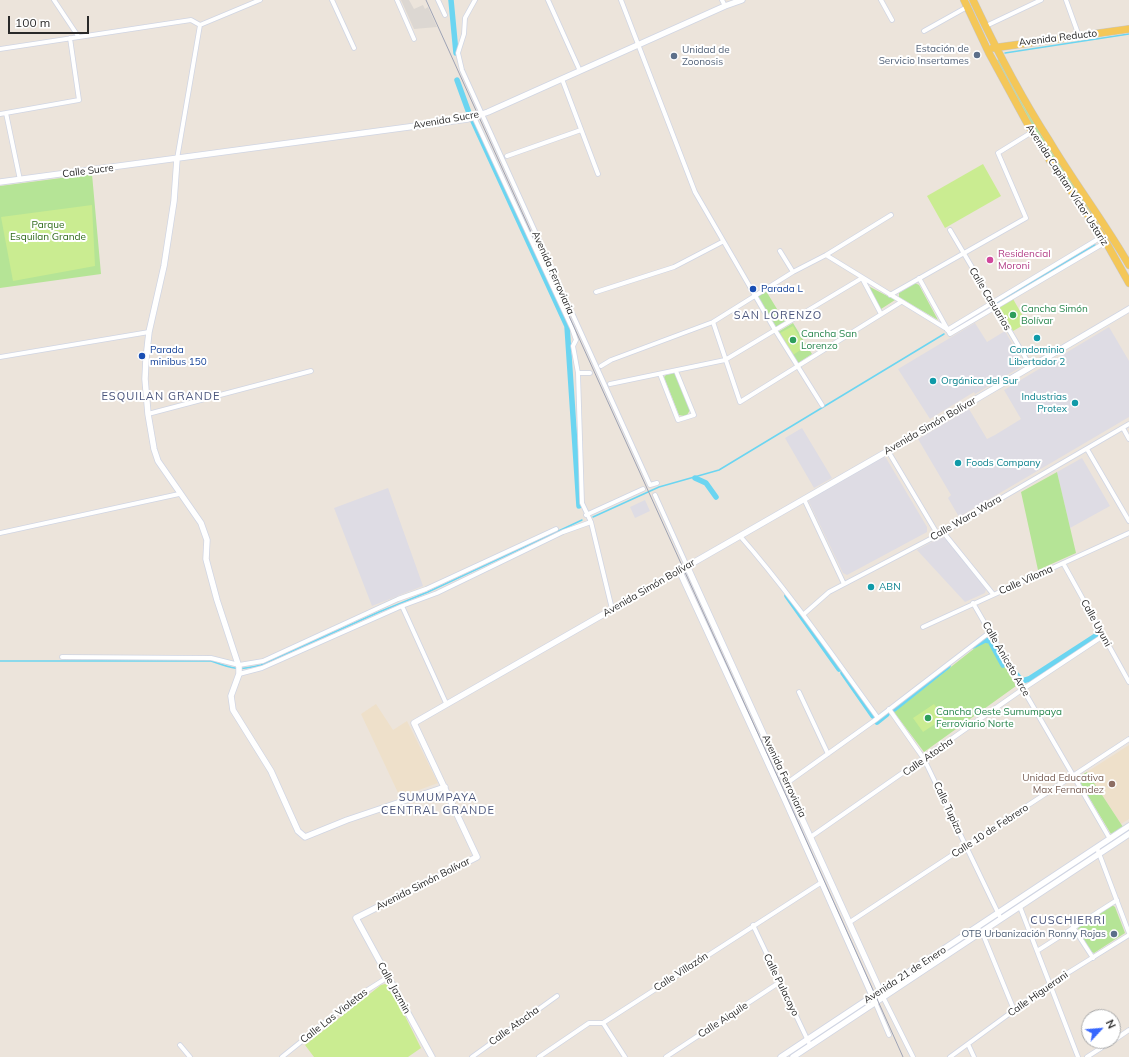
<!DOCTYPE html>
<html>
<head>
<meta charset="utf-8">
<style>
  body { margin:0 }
  #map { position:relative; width:1129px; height:1057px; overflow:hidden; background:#ece4db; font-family:Mulish,sans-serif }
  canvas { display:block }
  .north { position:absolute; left:1081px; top:1009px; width:40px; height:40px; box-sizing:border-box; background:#fff; border:1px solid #a9a9a9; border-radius:50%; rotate:64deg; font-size:11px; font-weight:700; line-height:16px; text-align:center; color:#292929 }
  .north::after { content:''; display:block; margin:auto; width:14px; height:18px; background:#3666fe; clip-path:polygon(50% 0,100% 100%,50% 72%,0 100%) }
  .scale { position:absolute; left:8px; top:16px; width:81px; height:18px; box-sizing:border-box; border:2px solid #292929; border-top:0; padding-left:5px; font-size:12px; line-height:14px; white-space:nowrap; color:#292929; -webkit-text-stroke:3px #fff; paint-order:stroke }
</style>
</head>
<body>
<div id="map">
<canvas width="1129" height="1057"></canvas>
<div class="north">N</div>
<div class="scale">100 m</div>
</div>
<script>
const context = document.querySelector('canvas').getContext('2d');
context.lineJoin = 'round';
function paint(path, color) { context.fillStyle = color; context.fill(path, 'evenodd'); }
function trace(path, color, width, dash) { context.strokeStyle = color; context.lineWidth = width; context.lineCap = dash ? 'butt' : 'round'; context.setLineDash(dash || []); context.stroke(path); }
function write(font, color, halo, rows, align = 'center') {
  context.font = font + ' Mulish,sans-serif'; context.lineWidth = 4; context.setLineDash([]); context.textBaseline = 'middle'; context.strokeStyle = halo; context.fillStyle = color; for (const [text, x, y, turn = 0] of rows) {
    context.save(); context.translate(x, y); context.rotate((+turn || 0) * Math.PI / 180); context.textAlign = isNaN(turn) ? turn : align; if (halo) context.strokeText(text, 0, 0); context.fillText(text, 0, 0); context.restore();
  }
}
const industrial = new Path2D(`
  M975 323 987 342 1005 331 1024 365 975 394 974 392 930 419 898 369Z
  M1109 327 1129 361V417L959 517 948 498 951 495 918 439 969 409 987 439 995 435 1021 419 1004 390Z
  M802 428 832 478 814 488 785 438Z
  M882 456 886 458 927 527V532L847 575 843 573 809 502 810 499Z
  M1082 458 1110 506 1070 528 1057 472Z
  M388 488 423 586 372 606 334 508Z
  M645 500 650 511 635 518 630 507Z
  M941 537 946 539 986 589 985 593 965 602 917 550Z`);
const education = new Path2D(`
  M376 704 393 730 407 721 438 783 400 797 361 714Z
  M1129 745V819L1121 824 1087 772Z`);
const green = new Path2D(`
  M999 59 1049 148 1106 231 1102 232 1049 155 995 61Z
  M92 174 101 274 0 288V186Z
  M915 283 919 285 938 320 899 297V293Z
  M867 287H870L895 300 881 309Z
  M766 291 785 322 776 327 757 296Z
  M793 323 812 354 798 363 778 332Z
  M674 373 676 375 690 410 687 415 684 416 679 415 664 377 666 375Z
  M1057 472 1076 553 1038 570 1021 492Z
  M985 640 990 641 1016 686 924 752 894 712Z
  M1087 772 1123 827 1111 834 1078 779 1080 776Z
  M1112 905 1115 907 1125 933 1094 953 1090 951 1078 928Z`);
const pitch = new Path2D(`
  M983 164 1001 196 945 228 927 196Z
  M92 205 95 266 13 281 1 217Z
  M1013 299 1027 323 1013 331 999 307Z
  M793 326 805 347 793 355 780 333Z
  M934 704 944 718 923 732 913 718Z
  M385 984 390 986 421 1048 408 1057H314L305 1045 381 985Z`);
const plaza = new Path2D(`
  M401 0H409L414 9 423 5 425 9 428 7 437 27 414 29Z`);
const stream = new Path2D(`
  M1005 53 1129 34
  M996 303 1095 245
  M593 517 659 487 719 470 944 334
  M0 661H211C233 669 238 671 261 665L379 612 428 592 582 520`);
const canal = new Path2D(`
  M451 0 456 53
  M457 80 469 113
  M473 121 567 326 579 506
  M695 478 706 483 716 497
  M787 596 839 669
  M973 646 985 640 990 641 1003 665
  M843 673 873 716
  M1016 674 1022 681 1029 679 1097 635
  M894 709 948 666
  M877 722 887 714`);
const minor = new Path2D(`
  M54 0 78 36
  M332 0 354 48
  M397 0 414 39
  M438 0 445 15
  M475 0 465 18 464 34 458 53 462 70 650 485 657 483
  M548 0 580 71
  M621 0 695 192 775 330 822 405
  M722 0 725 6
  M881 0 892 20
  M1066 0 1079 36
  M986 26 1041 0
  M924 31 967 7
  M0 49 191 20 200 25 260 0
  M562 79 598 174
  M6 113 20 180
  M0 114 79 100 70 38
  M474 117 572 328 576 340 573 346 578 373 582 503 591 522 612 609
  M507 156 581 130
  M177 159 200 25
  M950 230 1031 367
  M780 251 793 272
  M826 255 945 328
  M862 278 881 314
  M919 278 950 334 1106 242
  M596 292 674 267 722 242
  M890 295 1026 218 998 153 1032 132
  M713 322 740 402 901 302
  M947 330 1103 236
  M0 357 149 332
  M601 366 611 360 713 322 793 272 826 255 891 215
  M578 373H590
  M660 374 678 420 694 415 676 371
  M610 384 725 360 862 278
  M148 414 311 371
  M1123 428 1129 439
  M1087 449 1129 521
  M888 451 938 535
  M655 495 687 566
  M804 499 844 584
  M586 515 643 489
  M943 532 993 594
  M0 533 179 494
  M740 536C790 593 833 656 878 718
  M1063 563 1129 682
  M973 603 1110 839
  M402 606 446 703
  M804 614 829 592 938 535 1129 424
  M923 627 1129 533
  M62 657 211 658 239 665 263 661 398 599 426 589 556 529
  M239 674 262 668 402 606 437 593 563 532 591 522
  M799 692 828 754
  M889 709 924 759 1001 919
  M787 783 878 718 990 632
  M812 836 1023 689 1103 636
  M1097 848 1129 933
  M1020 907 1078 1057
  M850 922 1129 739
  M753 925 810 1045
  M1073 927 1093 958
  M982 932 1014 1010
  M1037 951 1117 900
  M883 997 913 1057
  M875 1002 889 1035
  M603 1023 625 1057
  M1113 1041 1129 1030
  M968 1044 974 1057
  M180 1045 190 1057
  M282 1057 358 996 388 977
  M472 1057 557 996
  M539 1057 589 1023H603L822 882
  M666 1057 780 982
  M950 1057 1050 984 1129 935
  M1087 1057 1112 1041`);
const tertiary = new Path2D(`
  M177 159 174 201 164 266 149 332 146 359 145 379 148 414 154 449 158 461 201 523 207 540 206 559 217 600 239 667V674L231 696 233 710 271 771 298 831 305 837 347 820 445 787
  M0 182 468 119 488 112 725 6 742 0
  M687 566 883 997
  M679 570 786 802 875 1002
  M432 1057 356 918 477 857 414 723 888 451 1129 309
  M781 1057 1129 826
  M793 1057 1129 834`);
const primary = new Path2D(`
  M964 0 989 53 1032 132 1050 161 1103 237 1129 283
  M973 0C996 49 1021 97 1050 142 1075 184 1105 223 1129 265
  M993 48 1129 29`);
const tram = new Path2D(`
  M426 0 789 802 903 1057`);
const markers = [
  [977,55,4,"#5c6f8a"],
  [674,56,4,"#5c6f8a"],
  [990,260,4,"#d1479c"],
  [753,289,4,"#1a4fb4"],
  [1013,315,4,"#2e9e5b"],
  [1037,338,4,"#0f9aa8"],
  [793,340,4,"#2e9e5b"],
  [142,356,4,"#1a4fb4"],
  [933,381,4,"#0f9aa8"],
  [1075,403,4,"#0f9aa8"],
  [958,463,4,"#0f9aa8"],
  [871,587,4,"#0f9aa8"],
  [928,718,4,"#2e9e5b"],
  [1112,784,4,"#8d6e63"],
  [1114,934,4,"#5c6f8a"]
];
const streetNames = [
  ["Avenida Reducto",1058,38,-7],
  ["Avenida Sucre",446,120,-10],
  ["Calle Sucre",88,171,-7],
  ["Avenida Capitan Víctor Ustariz",1067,185,57],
  ["Avenida Ferroviaria",553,273,66],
  ["Calle Casuarios",990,299,59],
  ["Avenida Simón Bolívar",930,426,-30],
  ["Calle Wara Wara",966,518,-30],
  ["Calle Viloma",1026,580,-24],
  ["Avenida Simón Bolívar",649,588,-30],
  ["Calle Uyuni",1096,623,61],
  ["Calle Aniceto Arce",1006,659,60],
  ["Calle Atocha",928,757,-35],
  ["Avenida Ferroviaria",784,776,65],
  ["Calle Tupiza",948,808,65],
  ["Calle 10 de Febrero",990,831,-33],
  ["Avenida Simón Bolívar",423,884,-27],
  ["Calle Villazón",681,972,-33],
  ["Avenida 21 de Enero",905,975,-33],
  ["Calle Pulacayo",781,985,64],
  ["Calle Jazmin",394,988,61],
  ["Calle Higuerani",1038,994,-35],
  ["Calle Las Violetas",334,1016,-38],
  ["Calle Aiquile",723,1020,-33],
  ["Calle Atocha",514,1026,-36]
];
const serviceNames = [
  ["Estación de",969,49],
  ["Servicio Insertames",969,61],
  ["Unidad de",682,50,"left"],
  ["Zoonosis",682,62,"left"],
  ["OTB Urbanización Ronny Rojas",1106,934]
];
const parkNames = [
  ["Parque",48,225],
  ["Esquilan Grande",48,237]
];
const hotelNames = [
  ["Residencial",998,254],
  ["Moroni",998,266]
];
const transitNames = [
  ["Parada L",761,289],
  ["Parada",150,350],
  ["minibus 150",150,362]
];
const leisureNames = [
  ["Cancha Simón",1021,309],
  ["Bolívar",1021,321],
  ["Cancha San",801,334],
  ["Lorenzo",801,346],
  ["Cancha Oeste Sumumpaya",936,712],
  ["Ferroviario Norte",936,724]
];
const cultureNames = [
  ["Condominio",1037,350,"center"],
  ["Libertador 2",1037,362,"center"],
  ["Orgánica del Sur",941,381],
  ["Industrias",1067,397,"right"],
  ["Protex",1067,409,"right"],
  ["Foods Company",966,463],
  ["ABN",879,587]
];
const educationNames = [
  ["Unidad Educativa",1104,778],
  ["Max Fernandez",1104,790]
];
const neighbourhoodNames = [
  ["SAN LORENZO",778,316],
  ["ESQUILAN GRANDE",161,397],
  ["SUMUMPAYA",438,798],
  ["CENTRAL GRANDE",438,811],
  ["CUSCHIERRI",1068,921]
];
paint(industrial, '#dedce4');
paint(education, '#eee0ca');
paint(green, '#b5e496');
paint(pitch, '#caec91');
paint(plaza, '#dcd7d2');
trace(stream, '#6bd5f1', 1.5);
trace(canal, '#6bd5f1', 5.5);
trace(minor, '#d0d5e3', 5.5);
trace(tertiary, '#d0d5e3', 7);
trace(primary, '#c7c7c7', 8);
trace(minor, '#fff', 4);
trace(tertiary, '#fff', 5.5);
trace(primary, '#f4c758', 7);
trace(tram, '#9da2b4', 1);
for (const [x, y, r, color] of markers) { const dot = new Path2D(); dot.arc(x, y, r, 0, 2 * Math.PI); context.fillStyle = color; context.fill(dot); trace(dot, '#fff', 1.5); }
write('10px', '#292929', '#fff', streetNames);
write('10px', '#4e5e75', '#fff', serviceNames, 'right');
write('10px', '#2d6818', '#fff', parkNames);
write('10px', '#b23c85', '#fff', hotelNames, 'left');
write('10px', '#164399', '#fff', transitNames, 'left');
write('10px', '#27864d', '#fff', leisureNames, 'left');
write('10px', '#0d838f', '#fff', cultureNames, 'left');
write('10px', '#785e54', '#fff', educationNames, 'right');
context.letterSpacing = '1px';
write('11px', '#49547b', '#fff', neighbourhoodNames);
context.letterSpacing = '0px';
</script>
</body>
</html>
